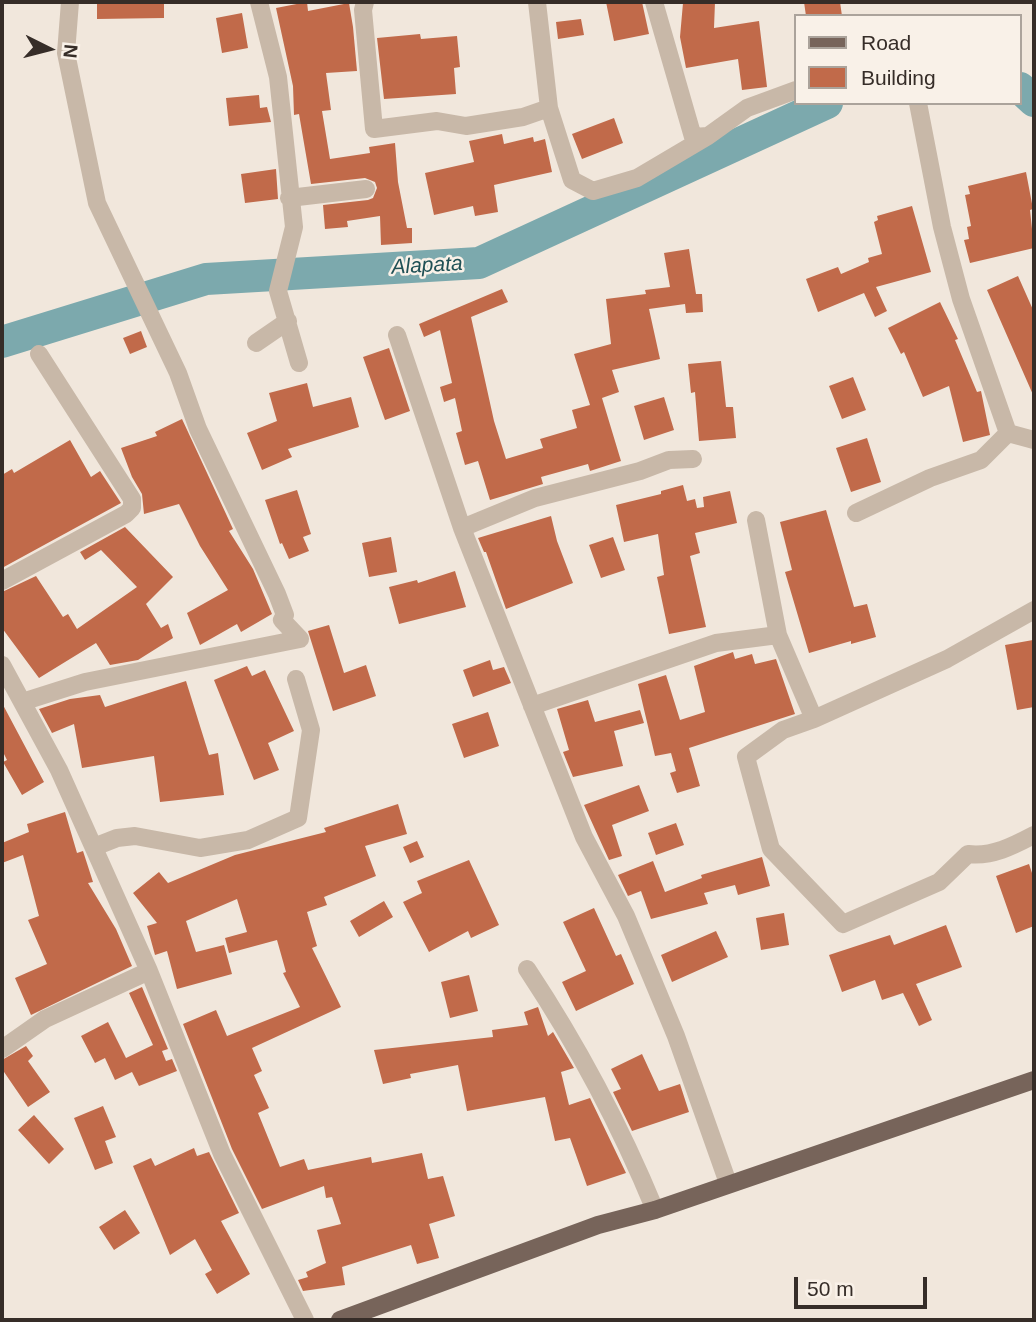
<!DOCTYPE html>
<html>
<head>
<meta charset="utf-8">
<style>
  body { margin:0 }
  #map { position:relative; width:1036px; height:1322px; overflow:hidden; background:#f1e7dc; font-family:Helvetica,sans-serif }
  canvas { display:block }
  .frame { position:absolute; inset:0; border:4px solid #362d28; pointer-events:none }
  .legend { position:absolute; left:794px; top:14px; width:228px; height:91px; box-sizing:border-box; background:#f9f1e8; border:2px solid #aba39b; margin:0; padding:9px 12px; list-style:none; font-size:21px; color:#362d28 }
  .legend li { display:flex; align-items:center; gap:14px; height:35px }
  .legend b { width:35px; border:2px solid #aba39b }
  .north { position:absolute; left:14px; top:14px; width:70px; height:70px; -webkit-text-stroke:5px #f9f1e8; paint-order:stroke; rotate:96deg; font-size:19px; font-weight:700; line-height:28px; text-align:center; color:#362d28 }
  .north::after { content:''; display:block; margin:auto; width:24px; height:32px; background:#362d28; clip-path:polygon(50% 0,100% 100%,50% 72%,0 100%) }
  .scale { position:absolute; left:794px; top:1277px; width:133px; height:32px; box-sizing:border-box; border:4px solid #362d28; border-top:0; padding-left:9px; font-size:21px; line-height:24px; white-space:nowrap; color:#362d28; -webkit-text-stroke:5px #f9f1e8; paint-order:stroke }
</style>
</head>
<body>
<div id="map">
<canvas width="1036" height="1322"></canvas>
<div class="frame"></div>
<ul class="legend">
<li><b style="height:9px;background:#77645a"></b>Road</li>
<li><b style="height:19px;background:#c16a4a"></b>Building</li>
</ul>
<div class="north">N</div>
<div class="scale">50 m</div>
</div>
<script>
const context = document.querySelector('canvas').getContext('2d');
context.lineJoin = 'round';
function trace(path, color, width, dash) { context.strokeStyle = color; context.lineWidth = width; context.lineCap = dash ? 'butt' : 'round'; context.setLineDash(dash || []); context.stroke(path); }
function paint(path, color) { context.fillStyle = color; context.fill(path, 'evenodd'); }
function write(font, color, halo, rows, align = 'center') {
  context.font = font + ' Helvetica,sans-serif'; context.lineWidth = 5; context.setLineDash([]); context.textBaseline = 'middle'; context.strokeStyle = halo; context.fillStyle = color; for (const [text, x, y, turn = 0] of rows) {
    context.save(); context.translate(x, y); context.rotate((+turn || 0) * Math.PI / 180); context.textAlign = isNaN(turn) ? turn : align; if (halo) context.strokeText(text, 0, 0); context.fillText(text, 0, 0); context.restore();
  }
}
const river = new Path2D(`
  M1020 88 1034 101
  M2 342 206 279 479 263 827 103`);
const building = new Path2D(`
  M97 2H164V18L97 19Z
  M307 2 308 11 349 3 353 27 357 71 326 73 331 110 322 111 330 159 370 153 369 147 395 143 398 182 407 228H412V243L381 245 380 216 347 221 348 227 325 229 323 205 368 200 373 198 377 188 375 182 365 178 311 184 299 114 294 115 293 86 276 8Z
  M606 2H642L649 34 614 41Z
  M688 2H715L714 28 759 21 767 87 742 90 738 59 686 68 680 37 683 3Z
  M804 2H840L842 16H806Z
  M242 13 248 48 222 53 216 18Z
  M581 19 584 35 558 39 556 22Z
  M420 34 421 39 457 36 460 67 454 68 456 94 384 99 377 38Z
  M259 95 260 108 267 107 271 122 229 126 226 98Z
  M614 118 623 143 582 159 572 134Z
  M502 134 504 144 533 137 534 142 545 139 552 172 494 185 498 212 475 216 473 206 434 215 425 173 474 162 469 141Z
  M276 169 278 199 245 203 241 174Z
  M1026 172 1033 209 1030 210 1034 248 970 263 964 240 969 239 967 227 971 226 965 195 970 194 968 186Z
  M912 206 931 272 876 287 887 311 875 317 864 293 818 312 806 279 838 267 841 274 869 262 868 258 882 254 874 222 878 220 877 216Z
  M689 249 696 294H702L703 312 686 313 685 304 649 309 660 359 612 370 619 392 602 398 621 461 590 471 588 464 541 477 543 484 490 500 478 461 465 465 456 433 462 431 455 398 444 402 440 387 452 383 440 330 424 337 419 324 502 289 508 302 471 317 494 421 506 459 543 448 540 439 577 428 572 410 590 405 574 354 611 344 606 299 646 294 645 290 670 287 664 253Z
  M1018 276 1034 312V397L987 290Z
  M940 302 958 339 955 340 977 392 981 391 990 435 963 442 949 386 923 397 904 352 901 354 888 328Z
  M141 331 147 347 130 354 123 338Z
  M389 348 410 411 385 420 363 357Z
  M721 361 726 407H733L736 438 699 441 695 392 691 393 688 364Z
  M853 377 866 410 842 419 829 386Z
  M307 383 313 407 351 397 359 427 288 449 292 457 262 470 247 433 277 421 269 393Z
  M664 397 674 430 644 440 634 406Z
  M182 419 233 529 229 531 253 569 272 614 241 632 237 624 200 645 187 613 228 590 200 546 179 504 144 514 142 494 132 477 121 448 157 436 155 432Z
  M867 438 881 482 851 492 836 448Z
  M70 440 91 477 100 471 121 503 2 568V475L12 469 14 473Z
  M683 485 687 501 695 499 697 508 704 507 703 497 730 491 737 523 695 533 700 553 690 556 706 627 669 634 657 577 664 575 658 534 624 542 616 505 661 494V491Z
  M297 490 311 534 303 537 309 551 289 559 282 543 280 544 265 500Z
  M826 510 854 607 867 604 876 637 851 644V641L809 653 785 572 792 570 780 522Z
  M551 516 557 541 573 583 506 609 486 552H484L478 538Z
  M125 527 173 577 146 604 161 628 168 624 173 638 138 660 110 665 96 643 39 678 2 628V592L36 576 63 617 68 614 77 629 137 587 101 550 85 560 80 552Z
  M391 537 397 572 369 577 362 543Z
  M613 537 625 570 601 578 589 545Z
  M455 571 466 607 399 624 389 587 417 580 418 583Z
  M329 625 344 673 366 665 376 696 333 711 308 631Z
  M1033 640 1034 707 1017 710 1005 645Z
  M733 652 735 659 752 654 755 664 776 659 795 714 689 748 700 786 677 793 670 773 676 771 671 753 655 756 638 684 666 675 680 720 705 712 694 666Z
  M490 660 493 670 504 667 511 683 473 697 463 670Z
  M247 666 252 676 265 670 294 731 268 743 279 770 254 780 214 680Z
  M186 681 209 755 218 753 224 795 160 802 154 756 82 768 74 724 52 733 39 709 70 699 100 695 105 707Z
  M588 700 595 722 640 710 644 723 614 731 623 766 573 777 563 752 569 750 557 709Z
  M2 703 44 782 22 795 3 762 7 760 2 750Z
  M488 712 499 746 464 758 452 724Z
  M639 785 649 811 612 825 622 856 609 860 584 805Z
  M398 804 407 834 365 846 376 876 324 897 327 905 307 912 317 946 312 948 341 1007 252 1048 262 1071 254 1075 269 1108 258 1113 280 1167 304 1159 308 1170 371 1157 372 1163 422 1153 428 1179 443 1176 455 1216 429 1224 439 1258 417 1264 411 1245 342 1267 345 1285 303 1291 298 1280 308 1277 306 1272 326 1263 317 1230 341 1224 332 1197 326 1198 324 1186 262 1209 232 1149 183 1024 216 1010 227 1036 300 1007 283 973 286 972 277 940 229 953 225 938 247 932 237 899 186 921 196 952 224 945 232 974 177 989 167 951 155 955 147 926 157 923 133 893 159 872 168 883 235 855 326 832 324 828Z
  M65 812 77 853 83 851 93 882 88 883 116 929 132 966 31 1015 15 978 47 964 28 920 39 916 23 855 2 863V843L29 832 27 824Z
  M676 823 684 845 656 855 648 833Z
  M417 841 424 857 410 863 403 847Z
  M762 857 770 886 738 895 735 885 704 893 708 904 651 919 641 891 628 896 618 875 653 861 665 892 702 878 701 875Z
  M469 860 499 925 471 938 468 931 429 952 403 902 422 893 417 881Z
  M1029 864 1034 879V926L1016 933 996 876Z
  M384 901 393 917 359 937 350 921Z
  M594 908 616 956 621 954 634 984 576 1011 562 982 586 971 563 922Z
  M784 913 789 945 761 950 756 918Z
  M946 925 962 967 916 984 932 1020 919 1026 903 993 882 1000 875 980 842 992 829 955 890 935 894 945Z
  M716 931 728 957 672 982 661 955Z
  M469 975 478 1011 450 1018 441 982Z
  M142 987 168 1049 162 1051 166 1061 172 1059 177 1071 139 1086 132 1072 115 1080 105 1058 95 1063 81 1036 108 1022 126 1058 153 1045 129 993Z
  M538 1007 548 1036 553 1032 574 1068 561 1072 569 1105 590 1098 626 1173 587 1186 570 1138 555 1141 545 1097 467 1111 458 1065 410 1074 411 1078 383 1084 374 1050 493 1037 492 1030 528 1025 524 1012Z
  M26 1046 33 1056 28 1061 50 1092 28 1107 2 1069V1060Z
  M642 1054 659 1091 680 1084 689 1112 632 1131 613 1092 621 1089 611 1069Z
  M103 1106 116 1137 105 1141 113 1163 95 1170 74 1118Z
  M34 1115 64 1149 49 1164 18 1130Z
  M194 1148 197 1156 209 1152 239 1213 221 1221 250 1274 217 1294 205 1274 212 1270 195 1239 170 1255 133 1166 151 1158 155 1166Z
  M125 1210 140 1233 114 1250 99 1227Z`);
const minor = new Path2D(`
  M259 2 278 77 294 227 278 291 299 363
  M365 2 363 10 374 129 437 121 466 126 523 117 549 108 537 2
  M654 2 693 137 708 136 747 108 796 90
  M918 103 942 227 961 299 1008 433
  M549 108 572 180 593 191 637 178 708 136
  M289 198 366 189
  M397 335 462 528 584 837 626 916 676 1036 728 1183
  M256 343 288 321
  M856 513 930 478 981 460 1008 433 1034 440
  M756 520 778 635 814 719 783 730 746 757 771 849 843 924 939 882 968 854C992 857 1013 846 1034 835
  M462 528 535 498 640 471 669 460 693 459
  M2 581 126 514 132 508V499L39 354
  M2 665 59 770 149 971 222 1154 305 1320
  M22 702 85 682 300 639 282 620 285 615 277 594 198 429 178 373 97 203 66 53 70 2
  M532 706 716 643 778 635
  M814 719 947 659 1034 610
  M94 847 117 838 135 836 200 848 248 840 298 818 311 730 296 679
  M527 969C578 1046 620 1125 655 1210
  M2 1049 45 1019 149 971`);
const major = new Path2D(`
  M340 1320 598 1225 655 1210 1034 1080`);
const waterNames = [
  ["Alapata",427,266,-3]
];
trace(river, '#7ca9ad', 32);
paint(building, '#c16a4a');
trace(minor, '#c8b8a8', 18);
trace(major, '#77645a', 18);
write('italic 21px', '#1f5055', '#f9f1e8', waterNames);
</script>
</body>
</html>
